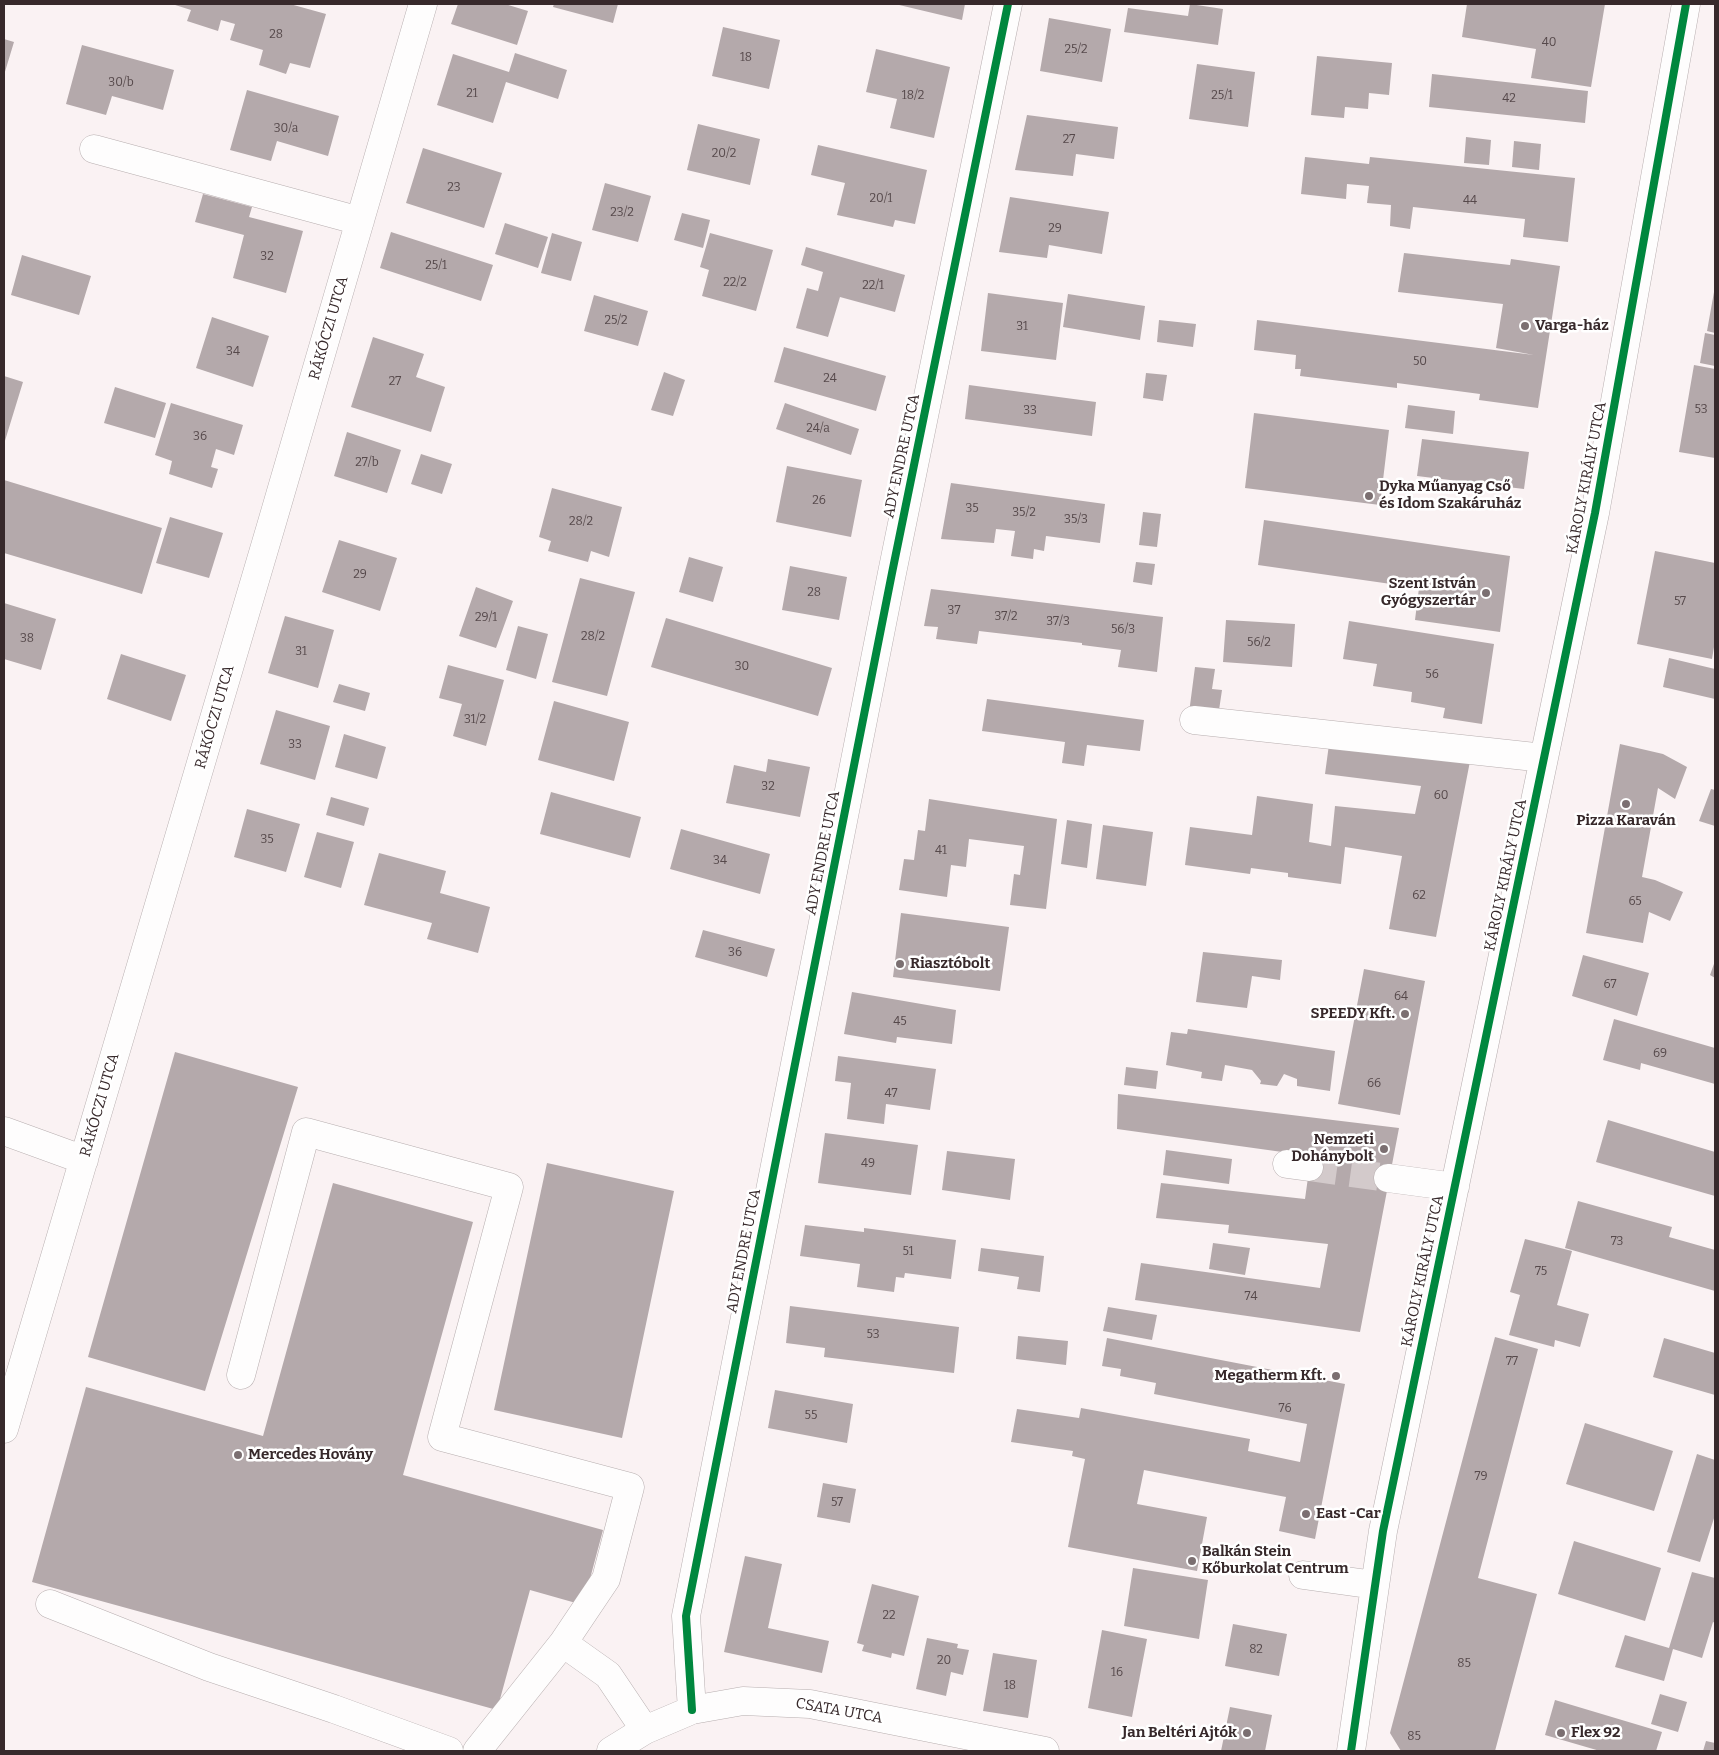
<!DOCTYPE html>
<html>
<head>
<meta charset="utf-8">
<style>
  body { margin:0 }
  #map { position:relative; width:1719px; height:1755px; overflow:hidden; background:#faf2f3; font-family:Bitter,serif }
  canvas { display:block }
  .frame { position:absolute; inset:0; border:5px solid #37292b; pointer-events:none }
</style>
</head>
<body>
<div id="map">
<canvas width="1719" height="1755"></canvas>
<div class="frame"></div>
</div>
<script>
const context = document.querySelector('canvas').getContext('2d');
context.lineJoin = 'round';
function paint(path, color) { context.fillStyle = color; context.fill(path, 'evenodd'); }
function trace(path, color, width, dash) { context.strokeStyle = color; context.lineWidth = width; context.lineCap = dash ? 'butt' : 'round'; context.setLineDash(dash || []); context.stroke(path); }
function write(font, color, halo, rows, align = 'center') {
  context.font = font + ' Bitter,serif'; context.lineWidth = 5; context.setLineDash([]); context.textBaseline = 'middle'; context.strokeStyle = halo; context.fillStyle = color; for (const [text, x, y, turn = 0] of rows) {
    context.save(); context.translate(x, y); context.rotate((+turn || 0) * Math.PI / 180); context.textAlign = isNaN(turn) ? turn : align; if (halo) context.strokeText(text, 0, 0); context.fillText(text, 0, 0); context.restore();
  }
}
const building = new Path2D(`
  M172 4H290L326 14 310 68 290 63 286 74 259 65 263 50 230 40 235 24 221 20 218 31 187 21 191 10Z
  M458 4H505L528 11 517 45 451 24Z
  M554 4H618L613 23 553 7Z
  M895 4H965L962 20Z
  M1190 4 1223 9 1218 45 1124 32 1128 8 1188 16Z
  M1467 4H1605L1591 87 1531 78 1536 49 1462 37Z
  M1049 18 1111 29 1102 82 1040 71Z
  M723 27 780 40 769 89 712 76Z
  M4 39 14 42 4 75Z
  M82 45 174 70 163 110 112 96 106 115 66 104Z
  M876 49 950 67 934 138 890 128 897 99 866 92Z
  M515 53 567 70 558 99 506 82 493 123 437 105 453 54 509 72Z
  M1317 56 1392 63 1389 95 1369 93 1368 109 1345 107 1344 118 1311 115Z
  M1197 64 1255 72 1248 127 1189 119Z
  M1432 74 1588 91 1585 123 1429 107Z
  M247 90 339 116 328 156 277 141 271 161 230 150Z
  M1027 115 1118 127 1114 159 1076 154 1073 176 1015 170Z
  M698 124 760 139 750 185 687 170Z
  M1466 137 1491 140 1489 165 1464 163Z
  M1514 141 1541 144 1539 170 1512 167Z
  M818 145 927 170 915 224 895 220 893 227 837 215 845 183 811 175Z
  M423 148 502 173 484 228 406 203Z
  M1305 157 1369 164 1370 157 1575 178 1568 242 1523 237 1525 219 1413 207 1410 229 1390 226 1391 205 1367 203 1369 186 1347 184 1346 199 1301 194Z
  M605 183 651 196 638 242 592 230Z
  M203 194 252 207 249 217 303 231 286 293 233 278 244 235 195 222Z
  M1010 197 1109 212 1102 254 1049 245 1047 258 999 252Z
  M682 213 710 220 703 248 674 240Z
  M505 223 548 237 538 268 495 254Z
  M391 232 493 265 481 301 380 268Z
  M552 233 582 242 571 281 541 273Z
  M710 233 773 250 756 311 702 296 709 270 700 267Z
  M806 247 905 275 895 312 840 297 828 337 796 328 807 288 818 291 823 272 801 265Z
  M1404 253 1510 265 1511 259 1560 266 1538 408 1479 400 1480 394 1397 383V388L1300 376 1301 369H1295L1296 355 1254 350 1257 320 1534 355 1496 348 1503 304 1398 292Z
  M22 255 91 276 79 315 11 295Z
  M1714 292H1715V333L1707 331Z
  M988 293 1063 303 1056 360 981 351Z
  M1068 294 1145 306 1140 340 1063 327Z
  M594 295 648 311 638 346 584 331Z
  M212 317 269 336 253 387 196 368Z
  M1159 320 1196 324 1193 347 1157 342Z
  M1705 333 1715 335V366L1700 363Z
  M373 337 424 354 416 377 445 387 431 432 351 407Z
  M784 347 886 376 876 411 774 382Z
  M1694 365 1715 369V458L1679 452Z
  M664 372 685 380 673 416 651 410Z
  M1146 373 1167 375 1163 401 1143 398Z
  M4 376 23 382 4 444Z
  M969 385 1096 402 1092 436 965 419Z
  M115 387 166 403 155 438 104 423Z
  M171 403 243 425 234 455 216 449 211 467 218 469 212 488 169 474 172 461 155 455Z
  M785 403 859 429 851 455 776 429Z
  M1408 405 1455 411 1453 434 1405 428Z
  M1254 413 1389 430 1380 505 1245 488Z
  M347 432 401 450 387 493 334 476Z
  M1422 439 1529 452 1524 489 1417 476Z
  M421 454 452 464 442 494 411 484Z
  M787 466 862 480 851 537 776 522Z
  M4 480 162 528 142 594 4 553Z
  M951 483 1105 504 1100 543 1046 536 1044 551 1034 549 1033 559 1011 556 1015 531 996 529 994 543 941 539Z
  M552 488 622 507 609 557 591 551 588 562 548 551 551 541 539 537Z
  M1143 512 1161 514 1157 547 1139 545Z
  M170 517 223 533 209 578 156 563Z
  M1264 520 1510 556 1500 632 1415 620 1419 588 1258 565Z
  M339 540 397 558 380 611 322 592Z
  M1655 551 1715 563V641L1712 659 1637 644Z
  M689 557 723 567 713 602 679 592Z
  M1136 562 1155 564 1152 585 1133 582Z
  M790 566 847 577 839 620 782 610Z
  M580 578 635 592 607 696 552 682Z
  M476 587 513 601 496 648 459 636Z
  M931 589 1163 617 1157 672 1118 667 1121 650 1082 645V643L979 631 977 644 936 639 938 627 924 626Z
  M4 603 56 619 41 670 4 659Z
  M285 616 334 630 318 688 268 673Z
  M666 618 832 668 818 716 651 667Z
  M1226 620 1295 624 1292 667 1223 662Z
  M1349 621 1494 644 1482 724 1443 718 1445 708 1411 702 1412 692 1373 686 1377 664 1343 659Z
  M518 626 548 634 536 679 506 670Z
  M121 654 186 675 171 721 107 699Z
  M1669 658 1715 669V699L1663 687Z
  M448 665 504 680 486 746 453 736 462 704 439 698Z
  M1195 667 1215 669 1212 689 1222 690 1218 717 1189 713Z
  M339 684 370 693 365 711 333 702Z
  M987 699 1144 720 1140 751 1087 745 1084 766 1062 763 1065 742 982 731Z
  M554 701 629 722 614 781 538 760Z
  M276 710 330 726 315 780 260 764Z
  M344 734 386 747 377 779 335 767Z
  M1330 737 1471 756 1436 937 1389 929 1402 856 1345 847 1341 884 1288 877V873L1251 868 1250 874 1185 865 1190 827 1252 835 1257 796 1313 804 1309 842 1331 846 1335 806 1415 814 1421 786 1325 774Z
  M1620 744 1663 754 1687 767 1675 799 1658 788 1642 877 1655 880 1683 892 1670 921 1649 912 1643 943 1586 933Z
  M768 759 810 767 800 817 726 803 734 765 766 772Z
  M1711 789 1715 790V826L1699 821Z
  M551 792 641 817 630 858 540 834Z
  M331 797 369 808 364 826 326 815Z
  M929 799 1057 819 1046 909 1010 905 1014 874 1020 875 1024 846 969 839 966 867 951 865 947 897 899 890 904 859 914 860 918 830 925 831Z
  M247 809 300 824 286 872 234 857Z
  M1067 820 1092 824 1087 868 1061 864Z
  M1103 825 1153 832 1146 886 1096 879Z
  M681 829 770 854 760 894 670 869Z
  M317 832 354 842 341 888 304 877Z
  M379 853 446 871 440 893 490 907 478 953 427 939 432 923 364 905Z
  M901 913 1009 927 1000 991 893 977Z
  M703 930 775 949 767 977 695 957Z
  M1203 952 1282 960 1280 980 1252 976 1247 1008 1196 1002Z
  M1583 955 1649 973 1637 1016 1572 996Z
  M1715 961V978L1710 975Z
  M1364 969 1425 981 1400 1115 1338 1104Z
  M852 992 956 1010 952 1044 897 1037 896 1043 844 1034Z
  M1614 1019 1715 1048V1084L1641 1063 1640 1070 1603 1060Z
  M1188 1029 1335 1051 1330 1091 1297 1086V1079L1284 1074 1277 1086 1260 1084 1261 1081 1252 1070 1225 1065 1222 1081 1201 1078 1202 1072 1166 1065 1171 1032 1187 1034Z
  M175 1052 298 1087 205 1391 88 1357Z
  M838 1056 936 1069 930 1110 886 1104 884 1124 847 1119 851 1083 835 1081Z
  M1126 1067 1158 1071 1156 1089 1124 1085Z
  M1118 1094 1399 1128 1360 1332 1135 1300 1141 1263 1320 1288 1328 1244 1228 1233 1229 1225 1156 1218 1161 1183 1305 1199 1311 1156 1117 1129Z
  M1608 1120 1715 1152V1196L1596 1162Z
  M825 1133 918 1145 911 1195 818 1183Z
  M1166 1150 1232 1159 1229 1184 1163 1175Z
  M947 1151 1015 1159 1010 1200 942 1190Z
  M547 1163 674 1191 622 1438 494 1410Z
  M333 1183 473 1222 403 1475 603 1530 583 1605 530 1590 497 1710 32 1582 86 1387 263 1436Z
  M1578 1201 1672 1227 1669 1237 1715 1250V1291L1565 1248Z
  M805 1225 864 1232V1228L956 1240 951 1279 905 1273 904 1278 896 1277 894 1292 857 1287 860 1264 800 1256Z
  M1525 1239 1572 1251 1557 1305 1589 1314 1580 1347 1555 1340 1554 1347 1509 1335 1520 1295 1510 1292Z
  M1213 1243 1250 1248 1245 1275 1209 1269Z
  M981 1248 1044 1256 1040 1292 1017 1289 1019 1277 978 1271Z
  M790 1306 959 1327 954 1373 824 1357 825 1348 786 1343Z
  M1108 1307 1157 1315 1152 1340 1103 1331Z
  M1018 1336 1068 1341 1066 1365 1016 1359Z
  M1495 1337 1538 1349 1478 1578 1537 1594 1495 1751H1401L1390 1733Z
  M1107 1338 1345 1384 1315 1539 1279 1531 1286 1497 1144 1470 1137 1504 1207 1517 1197 1571 1068 1547 1085 1459 1072 1456 1073 1451 1011 1442 1017 1409 1079 1418 1081 1408 1250 1439 1248 1451 1300 1462 1307 1424 1154 1394 1156 1383 1120 1376 1121 1369 1102 1366Z
  M1664 1338 1715 1353V1395L1653 1377Z
  M775 1390 853 1404 847 1443 768 1428Z
  M1585 1423 1673 1451 1654 1511 1566 1484Z
  M1697 1454 1715 1460V1515L1700 1562 1667 1552Z
  M823 1483 856 1489 850 1523 817 1517Z
  M1574 1541 1661 1568 1645 1621 1558 1594Z
  M745 1556 782 1564 768 1628 829 1641 822 1673 724 1652Z
  M1133 1568 1208 1580 1199 1639 1124 1626Z
  M1692 1572 1715 1578V1623L1713 1622 1702 1658 1673 1649 1664 1681 1615 1667 1625 1635 1669 1648Z
  M872 1584 919 1596 904 1656 892 1653 891 1658 862 1651 864 1645 857 1643Z
  M1233 1624 1287 1634 1279 1676 1225 1666Z
  M1102 1630 1147 1639 1132 1717 1088 1708Z
  M927 1638 958 1644 957 1648 969 1650 963 1675 951 1672 946 1696 916 1689Z
  M993 1653 1037 1660 1028 1718 983 1711Z
  M1660 1694 1687 1702 1678 1732 1651 1724Z
  M1555 1700 1662 1732 1656 1751H1600L1545 1735Z
  M1230 1707 1272 1715 1265 1751H1221Z
  M1706 1741 1715 1743V1751H1703Z`);
const minorTunnel = new Path2D(`
  M1309 1167 1388 1178`);
const minor = new Path2D(`
  M94 149 360 221
  M1194 720 1544 758
  M4 1131 84 1160
  M1287 1164 1309 1167
  M1388 1178 1455 1187
  M241 1375 306 1132 509 1187 442 1437 630 1487 606 1579 563 1643
  M4 1429 271 526 423 4
  M1303 1575 1375 1585
  M50 1604 209 1667 334 1709 449 1751
  M692 1710 686 1616 892 573 1008 4
  M477 1751 563 1643 608 1675 645 1730
  M611 1751 645 1730 692 1710 743 1701 810 1704 1045 1751
  M1351 1751 1383 1531 1595 513 1686 4`);
const cycleway = new Path2D(`
  M692 1710 686 1616 892 573 1008 4
  M1351 1751 1383 1531 1595 513 1686 4`);
const markers = [
  [1525,326,5,"#7b6f71"],
  [1369,496,5,"#7b6f71"],
  [1486,593,5,"#7b6f71"],
  [1626,804,5,"#7b6f71"],
  [900,964,5,"#7b6f71"],
  [1405,1014,5,"#7b6f71"],
  [1384,1149,5,"#7b6f71"],
  [1336,1376,5,"#7b6f71"],
  [238,1455,5,"#7b6f71"],
  [1306,1514,5,"#7b6f71"],
  [1192,1561,5,"#7b6f71"],
  [1247,1733,5,"#7b6f71"],
  [1561,1733,5,"#7b6f71"]
];
const numberNames = [
  ["28",276,35],
  ["40",1549,43],
  ["25/2",1076,50],
  ["18",746,58],
  ["30/b",121,83],
  ["21",472,94],
  ["18/2",913,96],
  ["25/1",1222,96],
  ["42",1509,99],
  ["30/a",286,129],
  ["27",1069,140],
  ["20/2",724,154],
  ["23",454,188],
  ["20/1",881,199],
  ["44",1470,201],
  ["23/2",622,213],
  ["29",1055,229],
  ["32",267,257],
  ["25/1",436,266],
  ["22/2",735,283],
  ["22/1",873,286],
  ["25/2",616,321],
  ["31",1022,327],
  ["34",233,352],
  ["50",1420,362],
  ["24",830,379],
  ["27",395,382],
  ["53",1701,410],
  ["33",1030,411],
  ["24/a",818,429],
  ["36",200,437],
  ["27/b",367,463],
  ["26",819,501],
  ["35",972,509],
  ["35/2",1024,513],
  ["35/3",1076,520],
  ["28/2",581,522],
  ["29",360,575],
  ["28",814,593],
  ["57",1680,602],
  ["37",954,611],
  ["37/2",1006,617],
  ["29/1",486,618],
  ["37/3",1058,622],
  ["56/3",1123,630],
  ["28/2",593,637],
  ["38",27,639],
  ["56/2",1259,643],
  ["31",301,652],
  ["30",742,667],
  ["56",1432,675],
  ["31/2",475,720],
  ["33",295,745],
  ["32",768,787],
  ["60",1441,796],
  ["35",267,840],
  ["41",941,851],
  ["34",720,861],
  ["62",1419,896],
  ["65",1635,902],
  ["36",735,953],
  ["67",1610,985],
  ["64",1401,997],
  ["45",900,1022],
  ["69",1660,1054],
  ["66",1374,1084],
  ["47",891,1094],
  ["49",868,1164],
  ["73",1617,1242],
  ["51",908,1252],
  ["75",1541,1272],
  ["74",1251,1297],
  ["53",873,1335],
  ["77",1512,1362],
  ["76",1285,1409],
  ["55",811,1416],
  ["79",1481,1477],
  ["57",837,1503],
  ["22",889,1616],
  ["82",1256,1650],
  ["20",944,1661],
  ["85",1464,1664],
  ["16",1117,1673],
  ["18",1010,1686],
  ["85",1414,1737]
];
const poiNames = [
  ["Varga-ház",1535,326],
  ["Dyka Műanyag Cső",1379,487],
  ["és Idom Szakáruház",1379,504],
  ["Szent István",1476,584,"right"],
  ["Gyógyszertár",1476,601,"right"],
  ["Pizza Karaván",1626,821,"center"],
  ["Riasztóbolt",910,964],
  ["SPEEDY Kft.",1395,1014,"right"],
  ["Nemzeti",1374,1140,"right"],
  ["Dohánybolt",1374,1157,"right"],
  ["Megatherm Kft.",1326,1376,"right"],
  ["Mercedes Hovány",248,1455],
  ["East -Car",1316,1514],
  ["Balkán Stein",1202,1552],
  ["Kőburkolat Centrum",1202,1569],
  ["Jan Beltéri Ajtók",1237,1733,"right"],
  ["Flex 92",1571,1733]
];
const streetNames = [
  ["RÁKÓCZI UTCA",329,328,-74],
  ["ADY ENDRE UTCA",902,456,-78],
  ["KÁROLY KIRÁLY UTCA",1587,478,-79],
  ["RÁKÓCZI UTCA",215,717,-74],
  ["ADY ENDRE UTCA",823,853,-79],
  ["KÁROLY KIRÁLY UTCA",1506,875,-78],
  ["RÁKÓCZI UTCA",100,1105,-74],
  ["ADY ENDRE UTCA",744,1251,-79],
  ["KÁROLY KIRÁLY UTCA",1423,1271,-78],
  ["CSATA UTCA",839,1711,10]
];
paint(building, '#b4a9ab');
trace(minorTunnel, '#d3cacb', 28, [28, 14]);
trace(minor, '#b7aeaf', 29);
trace(minor, '#fefdfd', 28);
trace(cycleway, '#00873e', 8);
for (const [x, y, r, color] of markers) { const dot = new Path2D(); dot.arc(x, y, r, 0, 2 * Math.PI); context.fillStyle = color; context.fill(dot); trace(dot, '#fff', 2); }
write('12px', '#56494b', null, numberNames);
write('bold 15px', '#37292b', '#fff', poiNames, 'left');
write('15px', '#37292b', '#fff', streetNames);
</script>
</body>
</html>
